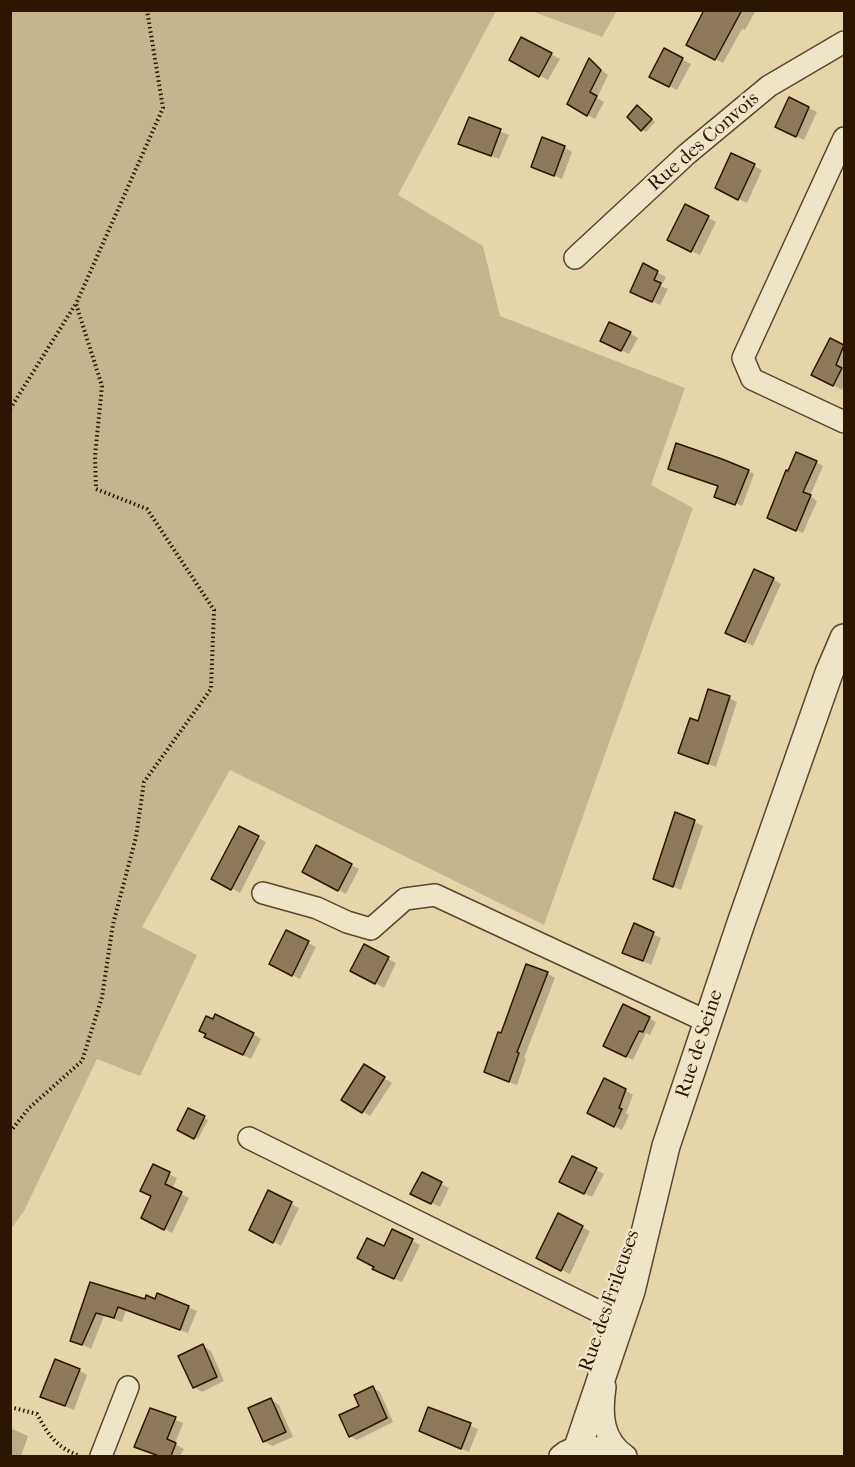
<!DOCTYPE html>
<html>
<head>
<meta charset="utf-8">
<style>
  body { margin:0 }
  #map { position:relative; width:855px; height:1467px; overflow:hidden; background:#e5d6aa; font-family:"IM FELL French Canon",serif }
  canvas { display:block }
  .frame { position:absolute; inset:0; border:12px solid #2b1601; pointer-events:none }
</style>
</head>
<body>
<div id="map">
<canvas width="855" height="1467"></canvas>
<div class="frame"></div>
</div>
<script>
const context = document.querySelector('canvas').getContext('2d');
context.lineJoin = 'round';
function paint(path, color) { context.fillStyle = color; context.fill(path, 'evenodd'); }
function trace(path, color, width, dash) { context.strokeStyle = color; context.lineWidth = width; context.lineCap = dash ? 'butt' : 'round'; context.setLineDash(dash || []); context.stroke(path); }
function write(font, color, halo, rows, align = 'center') {
  context.font = font + ' "IM FELL French Canon",serif'; context.lineWidth = 5; context.setLineDash([]); context.textBaseline = 'middle'; context.strokeStyle = halo; context.fillStyle = color; for (const [text, x, y, turn = 0] of rows) {
    context.save(); context.translate(x, y); context.rotate((+turn || 0) * Math.PI / 180); context.textAlign = isNaN(turn) ? turn : align; if (halo) context.strokeText(text, 0, 0); context.fillText(text, 0, 0); context.restore();
  }
}
const green = new Path2D(`
  M11 10 496 11 398 195 483 246 500 316 685 388 651 485 693 508 544 925 230 770 142 927 197 955 140 1076 97 1059 24 1211 11 1229Z
  M531 11H617L602 37Z`);
const shadow = new Path2D(`
  M706 10H756L745 30 742 29 723 63 688 44Z
  M522 39 560 59 548 80 511 60Z
  M664 50 691 64 677 90 659 81Z
  M590 61 608 75 597 98 604 102 595 119 568 104Z
  M790 99 817 112 804 140 785 131Z
  M638 107 655 122 646 132 642 130Z
  M470 119 509 135 499 159 460 143Z
  M564 147 572 152 562 179 533 167Z
  M732 155 762 170 747 203 725 192Z
  M685 206 716 222 700 255 677 244Z
  M644 265 666 277 661 286 668 289 660 305 640 296Z
  M630 333 638 338 629 354 610 345Z
  M831 340 844 347V384L842 390 821 379Z
  M816 462 823 466 810 496 817 501 803 533 776 521Z
  M670 469 748 471 754 474 742 506 720 497 719 486Z
  M773 579 781 584 753 646 735 637Z
  M729 698 737 702 716 767 679 753Z
  M676 814 703 826 681 890 655 879Z
  M239 828 266 842 240 893 213 878Z
  M351 865 359 869 346 894 304 871Z
  M287 932 316 947 300 979 278 968Z
  M653 934 661 938 651 965 624 952Z
  M365 946 396 963 384 988 360 975Z
  M547 973 555 978 524 1058 526 1059 517 1085 493 1076 485 1071 502 1035Z
  M649 1018 656 1022 650 1035 646 1033 633 1060 611 1049Z
  M253 1034 261 1039 251 1059 214 1041Z
  M364 1066 392 1083 370 1116 343 1099Z
  M625 1090 633 1095 626 1113 629 1115 622 1130 597 1117Z
  M188 1110 208 1120 198 1139 179 1130Z
  M596 1170 604 1174 592 1197 569 1186Z
  M169 1174 177 1178 172 1189 189 1198 172 1233 143 1218Z
  M422 1174 449 1188 440 1207 420 1197Z
  M268 1192 299 1208 281 1246 251 1229Z
  M582 1227 590 1231 570 1274 546 1262Z
  M393 1231 420 1245 402 1282 382 1273 385 1248Z
  M91 1284 145 1301H156L158 1295 197 1311 188 1333 126 1310 122 1322 104 1316 91 1349 72 1340Z
  M203 1346 211 1351 224 1381 202 1392 194 1387Z
  M79 1370 87 1375 74 1410 42 1397Z
  M373 1388 380 1392 393 1422 357 1440 350 1436 361 1407Z
  M271 1400 279 1405 293 1437 272 1446 264 1441Z
  M151 1409 183 1423 175 1444 184 1449 180 1456H158L136 1446Z
  M429 1409 478 1429 469 1452 420 1431Z
  M10 1428 28 1436 21 1456H10Z`);
const building = new Path2D(`
  M704 10H742L715 60 686 45Z
  M521 37 552 53 539 77 509 60Z
  M664 48 683 58 669 87 649 77Z
  M589 58 601 70 590 92 597 96 587 116 567 104Z
  M789 97 809 107 796 137 775 127Z
  M637 105 652 119 641 131 627 117Z
  M469 117 501 129 491 156 458 144Z
  M542 137 565 146 554 176 531 167Z
  M731 153 755 164 738 200 715 188Z
  M685 204 709 216 691 252 667 240Z
  M643 263 658 271 654 280 661 283 652 302 630 292Z
  M609 322 631 332 621 351 600 341Z
  M830 338 844 345 836 365 842 368 833 386 811 375Z
  M676 443 722 459 749 470 735 505 714 497 718 486 668 469Z
  M796 452 817 461 803 492 811 495 796 531 767 518 786 470 788 471Z
  M754 569 774 578 745 642 725 633Z
  M708 689 730 696 708 764 678 753 690 718 698 721Z
  M675 812 695 820 673 887 653 879Z
  M239 826 259 836 231 890 211 879Z
  M316 845 352 864 338 891 302 872Z
  M634 923 654 932 643 961 622 953Z
  M286 930 309 941 292 976 269 964Z
  M364 944 389 957 375 984 350 971Z
  M526 964 548 972 517 1052 519 1053 509 1082 484 1072 498 1032 501 1033Z
  M623 1004 650 1017 643 1032 639 1031 626 1057 603 1046Z
  M215 1014 254 1033 243 1055 204 1037 206 1034 199 1031 206 1016 213 1019Z
  M364 1064 385 1077 362 1113 341 1100Z
  M604 1078 626 1089 619 1108 622 1109 614 1127 587 1113Z
  M188 1108 205 1116 194 1139 177 1130Z
  M572 1156 597 1168 584 1194 559 1182Z
  M153 1164 170 1172 165 1184 182 1192 164 1230 141 1218 151 1196 140 1191Z
  M422 1172 442 1182 431 1204 410 1194Z
  M268 1190 292 1202 273 1243 249 1230Z
  M558 1213 583 1226 561 1271 536 1258Z
  M392 1229 413 1239 394 1279 372 1269 374 1267 357 1258 367 1238 384 1246Z
  M90 1282 145 1299 146 1295 155 1299 157 1293 189 1306 180 1330 118 1307 114 1318 96 1313 82 1345 70 1341Z
  M203 1344 217 1377 193 1388 178 1356Z
  M55 1359 80 1369 65 1406 40 1397Z
  M373 1386 387 1418 349 1437 339 1415 359 1406 354 1395Z
  M271 1398 286 1432 263 1442 248 1408Z
  M428 1407 471 1423 461 1449 419 1431Z
  M150 1408 176 1417 167 1439 176 1443 171 1456H159L134 1447Z`);
const path = new Path2D(`
  M10 409 75 305
  M10 1132 29 1108 82 1061 102 997 113 924 136 837 144 782 211 689 214 610 147 509 96 489 95 456 102 386 76 304 163 108 147 10
  M10 1407 37 1414C49 1436 56 1447 80 1456`);
const minor = new Path2D(`
  M844 138 743 358 752 379 844 422
  M575 258 687 154 769 86 844 42
  M263 893 317 908 347 922 371 929 405 899 435 895 708 1022
  M249 1138 604 1314
  M605 1387C601 1414 602 1440 626 1456
  M101 1456 128 1387
  M560 1456C578 1440 602 1448 621 1456`);
const tertiary = new Path2D(`
  M575 1456 631 1291 666 1146 741 923 829 673 844 638`);
const streetNames = [
  ["Rue des Convois",704,142,-41],
  ["Rue de Seine",700,1044,-72],
  ["Rue des Frileuses",610,1301,-71]
];
paint(green, '#c5b58d');
paint(shadow, '#0003');
paint(building, '#8c7a59');
trace(building, '#2b1601', 1.5);
trace(minor, '#5a462b', 24);
trace(tertiary, '#5a462b', 30);
trace(path, '#2b1601', 4, [1.5, 3]);
trace(minor, '#eee4c8', 21);
trace(tertiary, '#eee4c8', 27);
write('20px', '#2b1601', '#eee4c8', streetNames);
</script>
</body>
</html>
